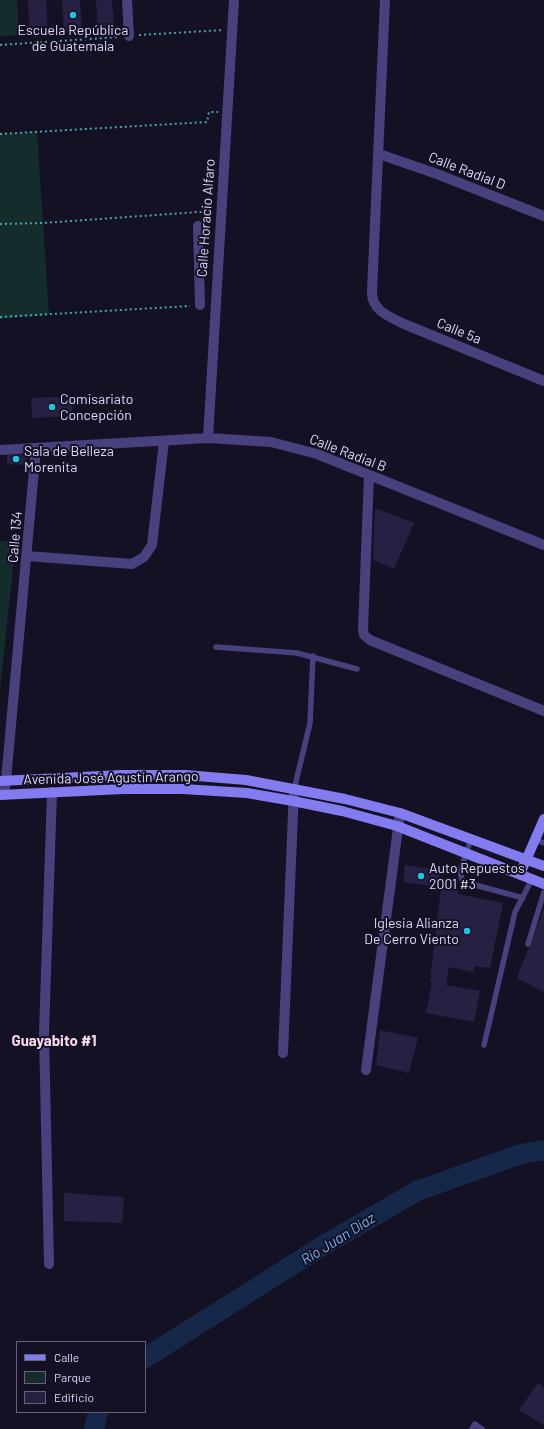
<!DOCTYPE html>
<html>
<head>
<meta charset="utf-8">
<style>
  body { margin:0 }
  #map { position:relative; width:544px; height:1429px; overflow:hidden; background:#151124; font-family:Barlow,sans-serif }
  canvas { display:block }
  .legend { position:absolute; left:16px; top:1341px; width:130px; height:72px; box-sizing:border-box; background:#151124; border:1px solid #65617a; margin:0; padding:5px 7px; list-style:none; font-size:12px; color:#ded9fa }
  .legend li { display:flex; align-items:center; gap:8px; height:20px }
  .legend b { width:20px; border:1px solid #65617a }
</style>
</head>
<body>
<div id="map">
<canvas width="544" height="1429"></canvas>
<ul class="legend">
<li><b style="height:5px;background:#837bef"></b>Calle</li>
<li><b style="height:11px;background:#152c2d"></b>Parque</li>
<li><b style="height:11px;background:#282042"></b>Edificio</li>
</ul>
</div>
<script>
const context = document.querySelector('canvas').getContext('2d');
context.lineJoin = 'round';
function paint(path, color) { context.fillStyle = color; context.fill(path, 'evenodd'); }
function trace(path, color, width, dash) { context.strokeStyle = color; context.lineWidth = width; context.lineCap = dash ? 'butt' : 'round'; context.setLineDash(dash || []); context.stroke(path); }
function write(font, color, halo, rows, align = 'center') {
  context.font = font + ' Barlow,sans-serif'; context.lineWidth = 4; context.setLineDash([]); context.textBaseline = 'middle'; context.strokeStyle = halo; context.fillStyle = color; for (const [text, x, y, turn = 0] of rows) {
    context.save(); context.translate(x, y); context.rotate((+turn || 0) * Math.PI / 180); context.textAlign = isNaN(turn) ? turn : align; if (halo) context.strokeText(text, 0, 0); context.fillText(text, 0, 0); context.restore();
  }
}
const green = new Path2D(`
  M0 0H17L19 35 0 36Z
  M37 131 49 315 0 319V134Z
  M0 541H16L0 690Z`);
const river = new Path2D(`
  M145 1358 324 1245 417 1191 521 1154 544 1150
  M94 1429 98 1412`);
const building = new Path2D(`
  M28 0H46L48 33 30 34Z
  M62 0H80L82 31 64 32Z
  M96 0H112L114 30 98 31Z
  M71 396 73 416 32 418 31 398Z
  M7 454 26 455V465L7 464Z
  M375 508 414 523 394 569 373 560Z
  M405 865 440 870 438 887 403 882Z
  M441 887 458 891V894L503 903 490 968 475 966 473 972 449 967 446 985 480 991 474 1022 426 1013 432 982H430Z
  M544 908V992L517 978Z
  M380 1030 418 1038 409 1073 376 1065Z
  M64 1193 124 1197 122 1223 64 1221Z
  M538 1383 544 1388V1425L519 1410Z`);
const path = new Path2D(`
  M139 35 223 30
  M0 45 119 37
  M0 134 207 122 209 112H218
  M0 224 43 223 212 211
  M0 317 190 306`);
const lane = new Path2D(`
  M216 647 297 653 357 669
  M294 790 310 723 313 656
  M471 839 460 871 462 880 468 883 523 898
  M535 840 544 843
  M528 944 544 892
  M484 1045 515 912 532 879
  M472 1429 475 1424 482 1429`);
const street = new Path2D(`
  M127 0 129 36
  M385 0 372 291C371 310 388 316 404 324L544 381
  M379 154 437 174 544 216
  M198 226 200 305
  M208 438 234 0
  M0 450 208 438 271 442 317 454 544 545
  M369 476 363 629 364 635 370 640 544 711
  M27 556 132 564 144 557 152 545 164 441
  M4 795 6 780 36 448
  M283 1053 294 790
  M366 1070 400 813
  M49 1264 44 1033 52 792`);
const secondary = new Path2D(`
  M0 781 122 775H185L246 780 345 799 400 813 544 866
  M0 795 123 789H183L247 793 293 801 342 811 397 826 544 884
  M520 874 544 819`);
const markers = [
  [73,15,4,"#1cc6e3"],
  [52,407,4,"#1cc6e3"],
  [16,459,4,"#1cc6e3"],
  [421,876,4,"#1cc6e3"],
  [467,931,4,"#1cc6e3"]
];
const poiNames = [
  ["Escuela República",73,30,"center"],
  ["de Guatemala",73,46,"center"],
  ["Comisariato",60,399],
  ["Concepción",60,415],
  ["Sala de Belleza",24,451],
  ["Morenita",24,467],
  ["Auto Repuestos",429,868],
  ["2001 #3",429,884],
  ["Iglesia Alianza",459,923,"right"],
  ["De Cerro Viento",459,939,"right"]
];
const streetNames = [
  ["Calle Radial D",467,171,21],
  ["Calle Horacio Alfaro",206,218,-86],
  ["Calle 5a",459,331,22],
  ["Calle Radial B",348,453,21],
  ["Calle 134",15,537,-85],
  ["Avenida José Agustín Arango",111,778,-1]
];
const neighbourhoodNames = [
  ["Guayabito #1",54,1041]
];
const waterNames = [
  ["Río Juan Díaz",338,1239,-32]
];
paint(green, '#152c2d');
trace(river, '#162849', 20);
paint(building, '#282042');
trace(path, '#3ea9a8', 2, [2, 3]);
trace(lane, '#47427d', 5.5);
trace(street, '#47427d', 10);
trace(secondary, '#837bef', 10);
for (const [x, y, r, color] of markers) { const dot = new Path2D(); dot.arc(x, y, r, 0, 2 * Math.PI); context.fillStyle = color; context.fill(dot); trace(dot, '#151124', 1.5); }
write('14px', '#ded9fa', '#151124', poiNames, 'left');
write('14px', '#ded9fa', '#151124', streetNames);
write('bold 15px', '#fbdaed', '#151124', neighbourhoodNames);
write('italic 15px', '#73afee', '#151124', waterNames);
</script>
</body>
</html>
